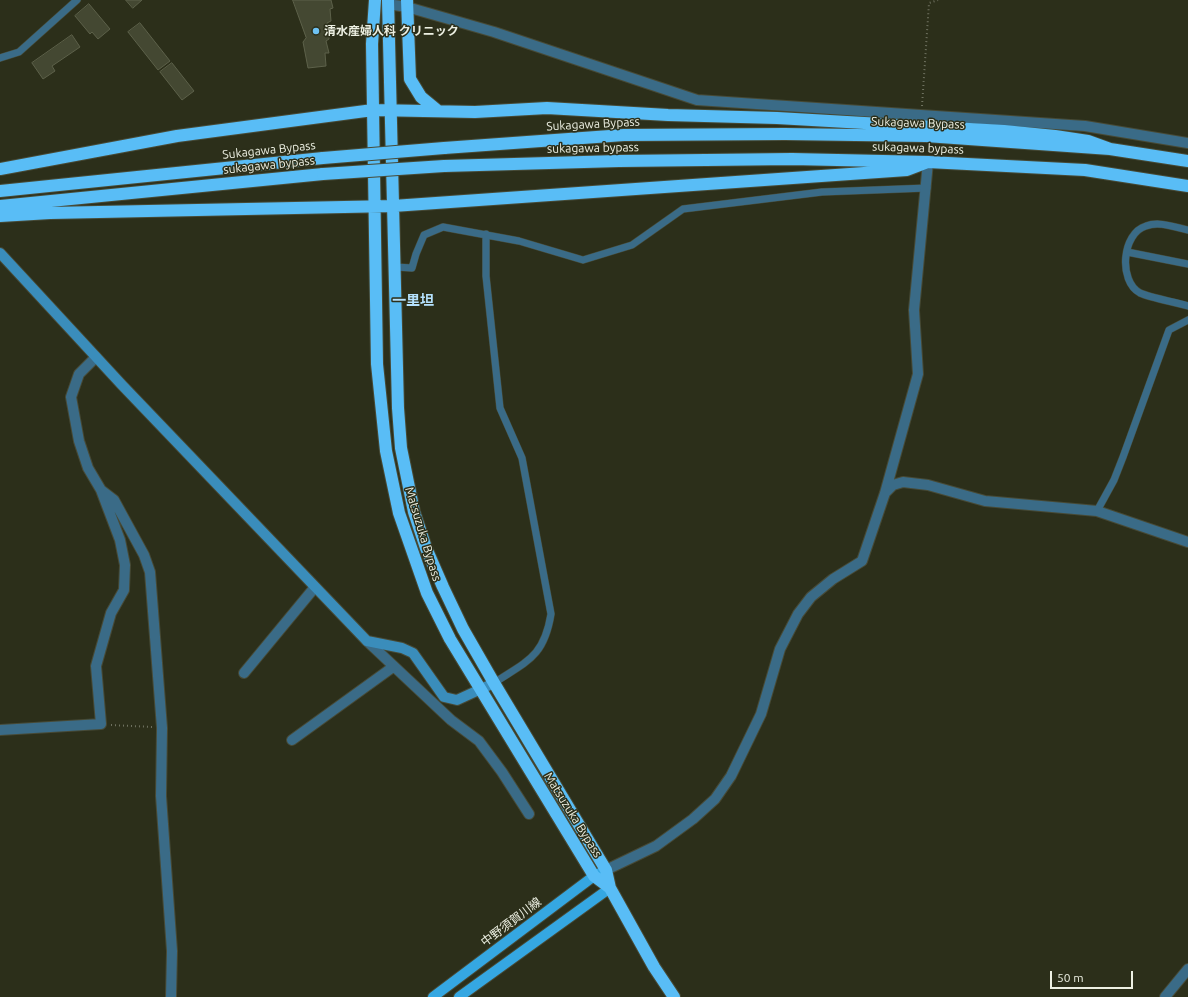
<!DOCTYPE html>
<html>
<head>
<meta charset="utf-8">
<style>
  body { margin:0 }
  #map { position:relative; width:1188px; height:997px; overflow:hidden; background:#2c2f1a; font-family:Ubuntu,sans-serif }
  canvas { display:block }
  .scale { position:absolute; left:1050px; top:971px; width:83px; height:18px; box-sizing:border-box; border:2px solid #edf0e3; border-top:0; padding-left:5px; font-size:12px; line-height:14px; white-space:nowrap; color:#edf0e3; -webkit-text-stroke:3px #2c2f1a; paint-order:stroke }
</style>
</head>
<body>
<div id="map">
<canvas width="1188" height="997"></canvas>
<div class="scale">50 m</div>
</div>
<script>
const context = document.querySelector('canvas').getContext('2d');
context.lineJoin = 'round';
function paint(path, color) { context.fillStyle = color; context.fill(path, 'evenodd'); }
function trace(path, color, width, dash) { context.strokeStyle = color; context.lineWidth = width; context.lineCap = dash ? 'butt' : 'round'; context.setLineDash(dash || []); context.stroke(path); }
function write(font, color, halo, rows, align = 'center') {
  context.font = font + ' Ubuntu,"Noto Sans JP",sans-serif'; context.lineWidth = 3; context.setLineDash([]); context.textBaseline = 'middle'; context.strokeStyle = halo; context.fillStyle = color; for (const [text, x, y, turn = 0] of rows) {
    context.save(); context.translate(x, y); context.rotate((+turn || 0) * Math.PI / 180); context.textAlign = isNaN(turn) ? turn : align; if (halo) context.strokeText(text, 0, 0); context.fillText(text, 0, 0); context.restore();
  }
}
const building = new Path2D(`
  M126 0H142L133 8Z
  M293 0H331L333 8 330 9 331 21 327 23 329 39 326 41 329 53H325L326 66 308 68 303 42 306 38Z
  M89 4 110 29 98 39 92 32 90 34 75 16Z
  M140 23 170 61 158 70 128 32Z
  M72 35 80 47 52 66 55 71 43 79 32 63Z
  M172 63 194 91 182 100 160 72Z`);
const path = new Path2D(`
  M922 106 929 3 938 0
  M111 725 152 727`);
const lane = new Path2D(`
  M0 58 19 52 77 0
  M1188 230C1174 227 1159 221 1146 226 1122 233 1118 281 1140 293 1151 298 1175 302 1188 306
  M486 234V276L500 408 522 458 551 614C544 657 527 661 494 683
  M1127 252 1188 264
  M396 267 412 268 416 254 424 235 443 227 519 241 583 260 632 245 683 209 822 192 927 188
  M1097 511 1114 480 1123 457 1169 330 1188 320`);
const street = new Path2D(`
  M388 4 407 7 494 32 697 100 1085 126 1188 143
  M101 490 114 500 144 555 150 572 162 728 161 796 172 951 171 997
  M886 492 893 485 903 482 928 485 985 501 1097 511 1188 542
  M367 641 451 720 479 741 502 772 529 814
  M244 673 315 587
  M0 730 101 724 96 666 111 613 124 590 125 565 120 540 101 490 88 468 79 441 71 397 79 374 96 357
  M292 740 393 667
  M606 870 656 846 693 819 715 799 731 776 761 714 780 649 798 614 811 597 833 579 862 561 885 493 918 374 914 310 928 162
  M1165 997 1188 969`);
const secondary = new Path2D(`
  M0 253 122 385 367 641 402 648 413 653 444 697 457 700 494 683`);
const primary = new Path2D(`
  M433 997 594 876 606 870
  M459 997 610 888`);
const highway = new Path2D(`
  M375 0 372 44 377 364 386 451 399 513 427 593 450 639 594 876 610 888
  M388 0 398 408 401 448 414 512 426 548 443 587 463 629 494 683 606 870 610 888 654 967 674 997
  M407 0 410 79 421 97 438 111
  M444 148 624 135 785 134 926 136 1110 149 1188 161
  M444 166 619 161 792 159 928 162 1085 170 1188 186
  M0 169 177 136 373 110 475 112 547 108 668 115 777 118 1004 131 1055 136 1088 141 1110 149
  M0 191 323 158
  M0 206 323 174
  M0 216 50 213 393 206 907 170 928 162`);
const highwayBridge = new Path2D(`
  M323 158 444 148
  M323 174 444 166`);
const markers = [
  [316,31,4,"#6ec2f4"]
];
const poiNames = [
  ["清水産婦人科 クリニック",324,31]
];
const streetNames = [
  ["Sukagawa Bypass",918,123,2],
  ["Sukagawa Bypass",593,124,-3],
  ["sukagawa bypass",593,148,-1],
  ["sukagawa bypass",918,148,2],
  ["Sukagawa Bypass",269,150,-6],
  ["sukagawa bypass",269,165,-6],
  ["Matsuzuka Bypass",423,534,73],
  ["Matsuzuka Bypass",573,815,58],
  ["中野須賀川線",511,922,-37]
];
const quarterNames = [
  ["一里坦",413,300]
];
paint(building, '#444832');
trace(building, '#5d614a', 1);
trace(lane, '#474a36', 8);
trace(street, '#474a36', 12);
trace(secondary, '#474a36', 12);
trace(primary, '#474a36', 12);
trace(highway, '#474a36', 14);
trace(path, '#6f7260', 2, [1, 3]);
trace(lane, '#3a6b87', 7);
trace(street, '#3a6b87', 10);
trace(secondary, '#3a8dbb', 10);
trace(primary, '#35a7e2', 10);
trace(highway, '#59bdf6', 12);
trace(highwayBridge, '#474a36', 14, []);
trace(highwayBridge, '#59bdf6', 12);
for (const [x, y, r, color] of markers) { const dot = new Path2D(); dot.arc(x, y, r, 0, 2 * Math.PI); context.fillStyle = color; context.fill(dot); trace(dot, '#2c2f1a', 1.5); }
write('bold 12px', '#edf0e3', '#2c2f1a', poiNames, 'left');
write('12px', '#edf0e3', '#2c2f1a', streetNames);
write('bold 14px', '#b5e1fd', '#2c2f1a', quarterNames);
</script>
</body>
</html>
